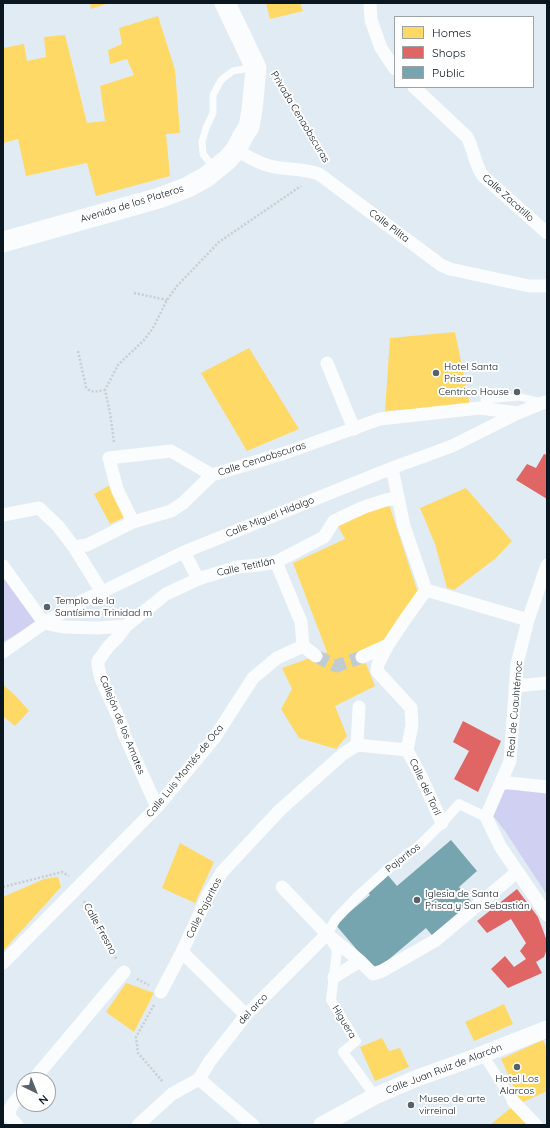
<!DOCTYPE html>
<html>
<head>
<meta charset="utf-8">
<style>
  body { margin:0 }
  #map { position:relative; width:550px; height:1128px; overflow:hidden; background:#e0ebf3; font-family:Quicksand,sans-serif }
  canvas { display:block }
  .frame { position:absolute; inset:0; border:4px solid #0b1720; pointer-events:none }
  .legend { position:absolute; left:394px; top:16px; width:140px; height:72px; box-sizing:border-box; background:#fff; border:1px solid #9da2a6; margin:0; padding:5px 7px; list-style:none; font-size:12px; color:#0b1720 }
  .legend li { display:flex; align-items:center; gap:8px; height:20px }
  .legend b { width:20px; border:1px solid #9da2a6 }
  .north { position:absolute; left:16px; top:1072px; width:40px; height:40px; box-sizing:border-box; background:#fff; border:1px solid #9da2a6; border-radius:50%; rotate:137deg; font-size:11px; font-weight:700; line-height:16px; text-align:center; color:#0b1720 }
  .north::after { content:''; display:block; margin:auto; width:14px; height:18px; background:#56616a; clip-path:polygon(50% 0,100% 100%,50% 72%,0 100%) }
</style>
</head>
<body>
<div id="map">
<canvas width="550" height="1128"></canvas>
<div class="frame"></div>
<ul class="legend">
<li><b style="height:11px;background:#ffd966"></b>Homes</li>
<li><b style="height:11px;background:#e06666"></b>Shops</li>
<li><b style="height:11px;background:#76a5af"></b>Public</li>
</ul>
<div class="north">N</div>
</div>
<script>
const context = document.querySelector('canvas').getContext('2d');
context.lineJoin = 'round';
function paint(path, color) { context.fillStyle = color; context.fill(path, 'evenodd'); }
function trace(path, color, width, dash) { context.strokeStyle = color; context.lineWidth = width; context.lineCap = dash ? 'butt' : 'round'; context.setLineDash(dash || []); context.stroke(path); }
function write(font, color, halo, rows, align = 'center') {
  context.font = font + ' Quicksand,sans-serif'; context.lineWidth = 4; context.setLineDash([]); context.textBaseline = 'middle'; context.strokeStyle = halo; context.fillStyle = color; for (const [text, x, y, turn = 0] of rows) {
    context.save(); context.translate(x, y); context.rotate((+turn || 0) * Math.PI / 180); context.textAlign = isNaN(turn) ? turn : align; if (halo) context.strokeText(text, 0, 0); context.fillText(text, 0, 0); context.restore();
  }
}
const green = new Path2D(`
  M3 574 41 620 3 642Z
  M529 788 547 791V895L505 831 491 813 499 790Z`);
const homes = new Path2D(`
  M90 3H109L91 9Z
  M266 3H300L303 11 270 19Z
  M158 16 175 70 180 133 166 134 170 176 96 196 87 163 26 176 18 139 3 143V48L24 44 27 61 46 57 44 37 65 35 87 123 105 121 100 86 134 75 127 59 110 64 108 50 122 44 119 28Z
  M455 332 470 405 385 411 390 338Z
  M249 348 299 429 247 451 201 373Z
  M110 485 127 516 110 524 94 494Z
  M466 488 512 541 496 558 454 590 447 588 435 544 420 508Z
  M388 501 419 596 388 639 362 654 375 686 335 706 347 736 336 749 299 738 281 709 292 689 282 668 327 652 293 563 345 539 337 524Z
  M3 685 15 695 29 711 15 726 3 716Z
  M180 843 214 862 195 903 162 888Z
  M58 877 61 887 3 951V897L44 879Z
  M126 983 154 993 134 1032 106 1012Z
  M504 1004 513 1024 474 1041 465 1022Z
  M382 1038 389 1051 400 1048 409 1067 375 1081 360 1047Z
  M543 1040 547 1049V1091L521 1103 501 1059Z
  M513 1106 530 1125H490Z`);
const shops = new Path2D(`
  M544 454 547 455V499L516 480 527 464 536 468Z
  M463 721 501 741 478 792 454 779 469 751 453 742Z
  M517 889 538 917 547 941V949L544 957 536 962 542 973 508 988 491 969 505 956 514 967 526 959 520 951 526 943 511 919 487 933 477 921Z`);
const public = new Path2D(`
  M451 840 477 871 459 887 474 905 435 939 426 928 375 971 335 924 370 895 366 890 386 873 397 886Z`);
const minorTunnel = new Path2D(`
  M316 656 336 666 362 657`);
const path = new Path2D(`
  M275 76 327 161
  M134 293 167 300
  M78 351 86 387C91 394 98 391 105 390
  M114 442 110 413 105 390 118 365 144 340 153 328 167 300 177 286 219 242 301 186
  M3 887 62 872 69 876
  M84 901 117 960
  M137 979 149 985
  M154 1005 136 1037 138 1053 163 1082`);
const service = new Path2D(`
  M214 168 203 154 202 142 206 128 213 113V95L221 80 233 71 244 69 254 68
  M484 400 520 397 542 402`);
const pedestrian = new Path2D(`
  M487 1061 513 1101
  M375 1096 343 1052 356 1041 331 1000 337 950 327 934 336 919 358 896 388 869 420 845 442 823 459 804 486 817`);
const minor = new Path2D(`
  M370 3 371 20 381 48 395 69
  M414 87 467 137C474 149 474 164 483 176L547 233
  M236 150C247 156 258 163 270 166 286 170 303 168 319 174L441 265 450 269 529 286H547
  M327 363 354 429
  M392 468 404 526 426 590
  M3 515 39 508 58 526 74 547 102 592
  M133 522 117 489 109 458 171 451 212 475
  M74 547 87 545 133 522 171 511 183 503 212 475 285 453 380 419 480 408 518 413
  M184 552 198 579
  M276 562 301 622 303 646
  M547 565 528 620 517 664 510 761 486 817 500 846 547 915
  M3 566 44 623 63 627 97 628 126 626 166 594 198 579 237 567 259 565 276 562 324 537 334 521 364 507 386 500 397 498
  M426 590 528 620
  M126 626 117 638 108 647 98 661V666L101 679 120 721 124 734 157 807
  M388 645 378 664 377 671 411 708 412 725 407 750 420 774 442 823
  M303 646 316 656
  M3 652 44 623 80 602 102 592 184 552 392 468 452 446 518 413 545 402H547
  M362 657 388 645 406 618 426 590
  M515 686 547 683
  M357 745 407 750
  M357 745 359 707
  M501 782 547 787
  M282 887 327 934 360 961 373 974 382 971 436 940 517 872
  M182 952 246 1015
  M3 963 157 807 215 737 253 678 277 658 303 646
  M334 977 360 961
  M161 992 182 952 208 895 222 872 280 810 343 754 357 745
  M199 1079 253 1125
  M33 1080 124 972
  M513 1101 536 1125
  M17 1125C15 1123 12 1120 10 1117 6 1108 19 1097 24 1091
  M138 1125 172 1094 199 1079 210 1061 246 1015 327 934`);
const tertiary = new Path2D(`
  M322 1125 375 1096 417 1078 468 1060 547 1029`);
const primary = new Path2D(`
  M3 242 159 198 188 187 206 177 227 160 236 150 243 136 249 127 252 110 256 68 225 3`);
const markers = [
  [436,373,4,"#56616a"],
  [517,392,4,"#56616a"],
  [47,607,4,"#56616a"],
  [417,900,4,"#56616a"],
  [517,1067,4,"#56616a"],
  [411,1105,4,"#56616a"]
];
const streetNames = [
  ["Privada Cenaobscuras",300,117,59],
  ["Calle Zacatillo",508,198,42],
  ["Avenida de los Plateros",132,204,-17],
  ["Calle Pilita",389,226,37],
  ["Calle Cenaobscuras",262,459,-18],
  ["Calle Miguel Hidalgo",270,517,-22],
  ["Calle Tetitlán",246,567,-12],
  ["Real de Cuauhtémoc",515,709,-85],
  ["Callejón de los Amates",122,725,68],
  ["Calle Luis Montés de Oca",185,771,-51],
  ["Calle del Toril",425,787,65],
  ["Pajaritos",403,858,-38],
  ["Calle Pajaritos",204,908,-63],
  ["Calle Fresno",100,929,61],
  ["del arco",253,1009,-47],
  ["Higuera",344,1022,59],
  ["Calle Juan Ruiz de Alarcón",444,1069,-21]
];
const poiNames = [
  ["Hotel Santa",444,367],
  ["Prisca",444,379],
  ["Centrico House",509,392,"right"],
  ["Templo de la",55,601],
  ["Santísima Trinidad m",55,613],
  ["Iglesia de Santa",425,894],
  ["Prisca y San Sebastián",425,906],
  ["Hotel Los",517,1079,"center"],
  ["Alarcos",517,1091,"center"],
  ["Museo de arte",419,1099],
  ["virreinal",419,1111]
];
paint(green, '#cfd0f2');
paint(homes, '#ffd966');
paint(shops, '#e06666');
paint(public, '#76a5af');
trace(minorTunnel, '#c0cbd3', 13, [13, 6]);
trace(path, '#cbced0', 2.5, [2, 2]);
trace(service, '#fafcfd', 7);
trace(pedestrian, '#fafcfd', 10);
trace(minor, '#fafcfd', 13);
trace(tertiary, '#fafcfd', 17);
trace(primary, '#fafcfd', 21);
for (const [x, y, r, color] of markers) { const dot = new Path2D(); dot.arc(x, y, r, 0, 2 * Math.PI); context.fillStyle = color; context.fill(dot); trace(dot, '#fff', 1.5); }
write('10px', '#0b1720', '#fff', streetNames);
write('10px', '#0b1720', '#fff', poiNames, 'left');
</script>
</body>
</html>
